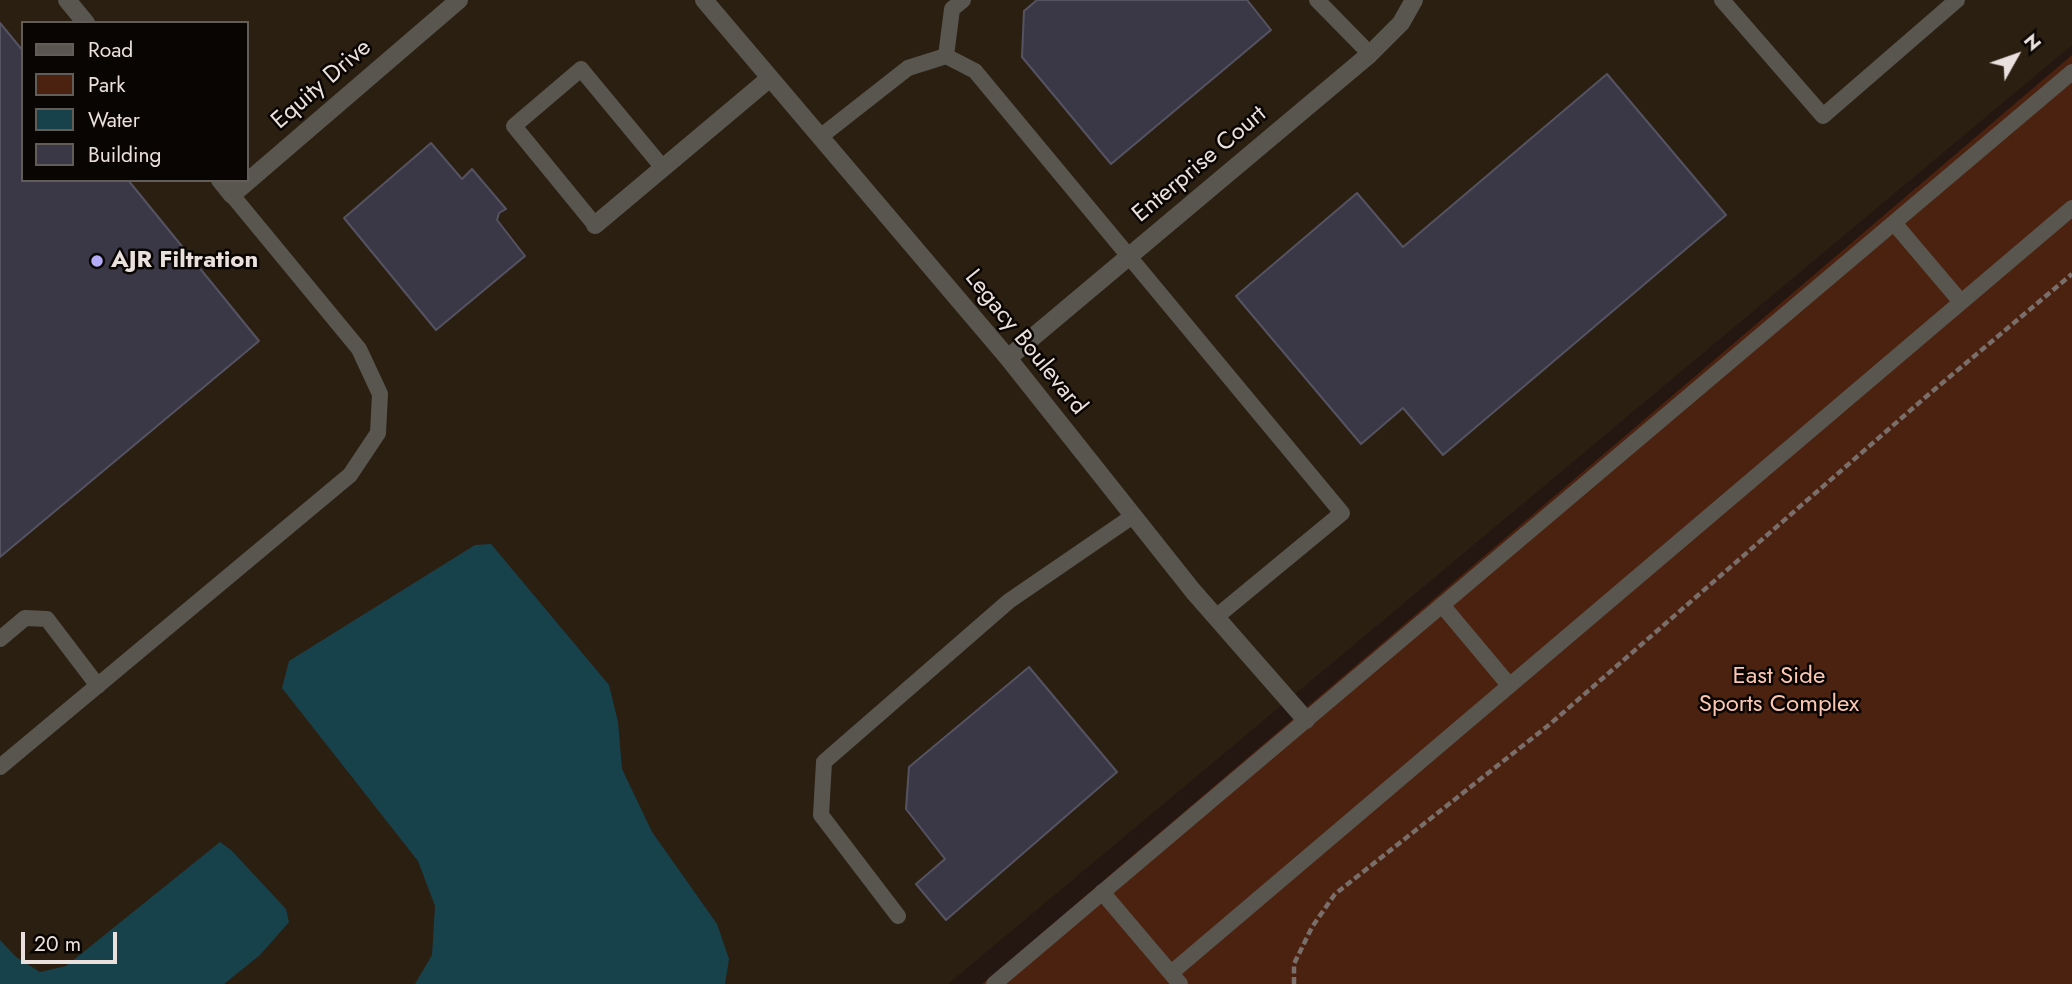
<!DOCTYPE html>
<html>
<head>
<meta charset="utf-8">
<style>
  body { margin:0 }
  #map { position:relative; width:2072px; height:984px; overflow:hidden; background:#241712; font-family:Jost,sans-serif }
  canvas { display:block }
  .legend { position:absolute; left:21px; top:21px; width:228px; height:161px; box-sizing:border-box; background:#090503; border:2px solid #635d5a; margin:0; padding:9px 12px; list-style:none; font-size:21px; color:#eae0dd }
  .legend li { display:flex; align-items:center; gap:14px; height:35px }
  .legend b { width:35px; border:2px solid #635d5a }
  .north { position:absolute; left:1981px; top:21px; width:70px; height:70px; -webkit-text-stroke:5px #090503; paint-order:stroke; rotate:50deg; font-size:19px; font-weight:700; line-height:28px; text-align:center; color:#eae0dd }
  .north::after { content:''; display:block; margin:auto; width:24px; height:32px; background:#eae0dd; clip-path:polygon(50% 0,100% 100%,50% 72%,0 100%) }
  .scale { position:absolute; left:21px; top:932px; width:96px; height:32px; box-sizing:border-box; border:4px solid #eae0dd; border-top:0; padding-left:9px; font-size:21px; line-height:24px; white-space:nowrap; color:#eae0dd; -webkit-text-stroke:5px #090503; paint-order:stroke }
</style>
</head>
<body>
<div id="map">
<canvas width="2072" height="984"></canvas>
<ul class="legend">
<li><b style="height:9px;background:#59554f"></b>Road</li>
<li><b style="height:19px;background:#4b2210"></b>Park</li>
<li><b style="height:19px;background:#17424c"></b>Water</li>
<li><b style="height:19px;background:#3a3846"></b>Building</li>
</ul>
<div class="north">N</div>
<div class="scale">20 m</div>
</div>
<script>
const context = document.querySelector('canvas').getContext('2d');
context.lineJoin = 'round';
function paint(path, color) { context.fillStyle = color; context.fill(path, 'evenodd'); }
function trace(path, color, width, dash) { context.strokeStyle = color; context.lineWidth = width; context.lineCap = dash ? 'butt' : 'round'; context.setLineDash(dash || []); context.stroke(path); }
function write(font, color, halo, rows, align = 'center') {
  context.font = font + ' Jost,sans-serif'; context.lineWidth = 5; context.setLineDash([]); context.textBaseline = 'middle'; context.strokeStyle = halo; context.fillStyle = color; for (const [text, x, y, turn = 0] of rows) {
    context.save(); context.translate(x, y); context.rotate((+turn || 0) * Math.PI / 180); context.textAlign = isNaN(turn) ? turn : align; if (halo) context.strokeText(text, 0, 0); context.fillText(text, 0, 0); context.restore();
  }
}
const industrial = new Path2D(`
  M0 0H2072V45L948 984H0ZM23 23H247V180H23Z`);
const green = new Path2D(`
  M2072 55V984H982Z`);
const water = new Path2D(`
  M491 544 609 685 618 722 622 769 652 832 717 924 729 959 725 984H415L432 955 435 906 418 861 282 688 289 661 475 545Z
  M220 842 231 850 286 909 289 922 260 955 224 984H0V940L16 957 40 972 66 966Z`);
const building = new Path2D(`
  M1037 0H1247L1271 30 1111 164 1022 57 1024 11Z
  M0 23 23 51V180H128L259 341 0 557Z
  M1607 74 1726 215 1443 455 1403 408 1361 444 1236 296 1357 193 1403 247Z
  M431 143 462 179 472 169 506 209 499 213 497 220 525 256 436 330 344 218Z
  M1029 667 1117 772 946 920 916 884 945 859 906 809 909 767Z`);
const path = new Path2D(`
  M1294 984V964L1312 927 1335 894 1549 725 1928 395 2072 274`);
const service = new Path2D(`
  M1317 0 1370 54
  M1722 0 1823 116 1957 0
  M946 56 952 9 963 0
  M820 137 908 68 946 56 975 71 1342 513 1216 617
  M1894 223 1961 302
  M595 225 514 126 581 69 663 168
  M1442 605 1509 685
  M0 639 25 618 47 619 98 686
  M0 767 350 475 378 433 380 394 359 349 232 195
  M1102 892 1180 984
  M898 916 821 815 824 762 1009 601 1133 516
  M1171 973 2072 208
  M994 984 2072 72`);
const minor = new Path2D(`
  M67 0 86 23
  M704 0 1008 358 1193 591 1306 720
  M220 180 232 195 459 0
  M595 225 770 78
  M1008 358 1370 54 1401 23 1414 0`);
const markers = [
  [97,261,7,"#b4acf9"]
];
const streetNames = [
  ["Equity Drive",322,85,-41],
  ["Enterprise Court",1200,165,-40],
  ["Legacy Boulevard",1025,343,51]
];
const poiNames = [
  ["AJR Filtration",111,261]
];
const parkNames = [
  ["East Side",1779,677],
  ["Sports Complex",1779,705]
];
paint(industrial, '#2b1f12');
paint(green, '#4b2210');
paint(water, '#17424c');
paint(building, '#3a3846');
trace(building, '#555362', 2);
trace(path, '#796e6a', 4.5, [7, 3.5]);
trace(service, '#59554f', 16);
trace(minor, '#59554f', 18);
for (const [x, y, r, color] of markers) { const dot = new Path2D(); dot.arc(x, y, r, 0, 2 * Math.PI); context.fillStyle = color; context.fill(dot); trace(dot, '#090503', 2.5); }
write('24px', '#eae0dd', '#090503', streetNames);
write('bold 24px', '#eae0dd', '#090503', poiNames, 'left');
write('24px', '#fcc7b1', '#090503', parkNames);
</script>
</body>
</html>
